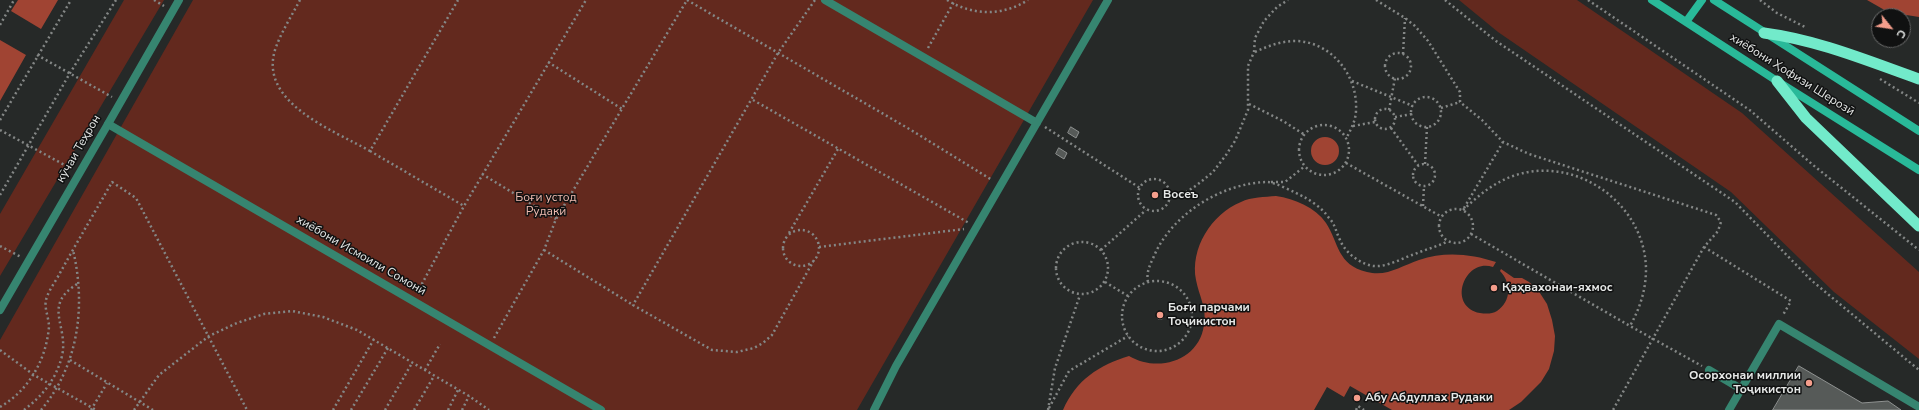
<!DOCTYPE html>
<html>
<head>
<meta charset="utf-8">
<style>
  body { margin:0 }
  #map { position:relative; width:1919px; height:410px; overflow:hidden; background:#262928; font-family:"Nunito Sans",sans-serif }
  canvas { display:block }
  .north { position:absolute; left:1871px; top:8px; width:40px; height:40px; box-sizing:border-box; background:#101111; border:1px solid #666767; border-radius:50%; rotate:120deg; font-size:11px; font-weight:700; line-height:16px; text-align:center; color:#e6e8e7 }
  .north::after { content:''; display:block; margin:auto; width:14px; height:18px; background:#f49d8b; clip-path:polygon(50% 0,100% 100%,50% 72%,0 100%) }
</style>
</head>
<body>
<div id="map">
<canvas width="1919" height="410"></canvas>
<div class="north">С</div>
</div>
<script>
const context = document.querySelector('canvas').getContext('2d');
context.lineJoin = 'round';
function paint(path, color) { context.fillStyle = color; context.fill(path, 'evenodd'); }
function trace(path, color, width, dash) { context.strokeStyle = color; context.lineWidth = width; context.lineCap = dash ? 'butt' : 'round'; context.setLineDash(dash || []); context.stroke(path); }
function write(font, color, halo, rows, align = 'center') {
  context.font = font + ' "Nunito Sans",sans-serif'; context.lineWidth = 3; context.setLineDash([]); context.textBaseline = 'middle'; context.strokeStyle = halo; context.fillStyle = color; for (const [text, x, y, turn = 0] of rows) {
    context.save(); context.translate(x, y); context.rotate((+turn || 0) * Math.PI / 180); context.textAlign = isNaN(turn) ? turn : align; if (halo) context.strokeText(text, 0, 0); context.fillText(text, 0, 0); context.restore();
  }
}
const green = new Path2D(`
  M124 0H164L0 276V214Z
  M193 0H1093L857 410H0V340Z
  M1459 0H1577L1742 113 1919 272V359L1834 292 1731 192 1498 32Z`);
const water = new Path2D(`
  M18 0H58L41 29 11 11Z
  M1867 0H1919V17L1888 12Z
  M0 40 26 55 0 101Z
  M1311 151a14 14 0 1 1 28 0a14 14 0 1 1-28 0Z
  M1276 196C1295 199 1315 207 1326 223 1339 243 1337 265 1367 272 1387 277 1401 266 1419 260 1445 251 1471 254 1496 262L1493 267C1465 257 1446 306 1480 313 1486 314 1492 314 1497 311 1512 301 1511 282 1500 271L1501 269 1514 278H1522L1529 282 1538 290 1547 304 1552 320 1555 336 1554 351 1549 369 1541 382 1521 402 1509 410H1392L1350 386 1344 397 1327 387 1314 410H1063C1076 380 1099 365 1129 356 1158 373 1199 361 1204 325 1207 308 1199 296 1196 280 1190 249 1211 214 1241 202 1251 197 1265 197 1276 196Z`);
const building = new Path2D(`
  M1071 127 1079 132 1076 138 1068 133Z
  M1059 148 1067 153 1064 159 1056 154Z
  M1156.5 316a3.5 3.5 0 1 1 7 0a3.5 3.5 0 1 1-7 0Z
  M1799 366 1862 403 1888 401 1901 410H1773Z`);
const path = new Path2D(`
  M154 0 164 6
  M300 0C292 15 282 31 276 47 256 102 333 130 370 151L458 0
  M687 0 911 130 992 180
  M947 0C973 16 1003 16 1028 0
  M1376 0 1405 18 1415 26 1428 41 1460 92V102L1482 120 1503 142 1529 154 1716 215 1721 222 1718 231 1704 247 1613 410
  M1445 0 1496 41 1735 202 1811 280 1919 370
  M1588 0 1751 111 1813 165 1919 250
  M1760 0 1777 13 1805 27
  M0 25 14 0
  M928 48 955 0
  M1255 52C1268 46 1281 41 1296 41 1332 42 1358 76 1356 110 1356 120 1351 129 1346 139
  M1385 66a13 13 0 1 1 26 0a13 13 0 1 1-26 0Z
  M1403 54 1405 18
  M37 55 112 97
  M548 62 622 109
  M1880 79 1919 103
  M1352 81 1413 106
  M1411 112a15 15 0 1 1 30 0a15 15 0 1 1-30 0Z
  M753 100 969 223
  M1249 104 1283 121 1305 135
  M1441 108 1460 102
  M1375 119a10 10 0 1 1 20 0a10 10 0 1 1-20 0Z
  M1389 110 1395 78
  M1395 117 1412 114
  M0 120 71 0
  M1299 150a25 25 0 1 1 50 0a25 25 0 1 1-50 0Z
  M1353 126 1375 122
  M1045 127 1140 188
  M1391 128 1418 165
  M0 130 72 169
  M370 151 464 206
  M1346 163 1442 217
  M1413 175a11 11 0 1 1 22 0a11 11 0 1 1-22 0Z
  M1425 164 1427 127
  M482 174 556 219
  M1138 195a16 16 0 1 1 32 0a16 16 0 1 1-32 0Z
  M1271 182H1285L1305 166
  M0 195 70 73 116 0
  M1171 195 1185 193 1197 185 1213 172 1226 155 1235 141 1248 110V66L1254 52 1255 38 1264 21 1277 7 1288 0
  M1423 206 1424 186
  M1464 208 1503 142
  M1439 226a17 17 0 1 1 34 0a17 17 0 1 1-34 0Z
  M1463 210C1478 196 1493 183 1513 176 1575 154 1645 203 1646 269 1646 290 1640 308 1630 326
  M783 248a18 18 0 1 1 36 0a18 18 0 1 1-36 0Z
  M789 233 838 149
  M1471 234 1630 326 1702 366
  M1056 268a26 26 0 1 1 52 0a26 26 0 1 1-52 0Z
  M0 246 21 257
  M819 247 964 229
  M1704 247 1791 301 1783 315
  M544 250 633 305
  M1101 250 1146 210
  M814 260 772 335 763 343 754 348 737 352 712 350 633 305 778 53 815 0
  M1122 316a35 35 0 1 1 70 0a35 35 0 1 1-70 0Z
  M1105 282 1128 296
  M1148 282C1146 272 1150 265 1154 256 1172 214 1222 183 1267 182 1275 182 1296 193 1304 197 1313 202 1323 209 1329 218 1335 224 1336 232 1340 240 1344 250 1355 260 1366 264 1382 271 1399 259 1415 254 1426 249 1437 247 1448 241
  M417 293 464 206 586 0
  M494 338 544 250 556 219 687 0
  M0 350 34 375 96 410
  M70 360 153 410
  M425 370 440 344
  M0 407C29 390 46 360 49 327 49 318 44 308 46 300 48 291 56 281 60 273 77 242 95 212 112 182L136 198 247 410
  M1049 408 1069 371 1128 336
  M24 410C42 396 56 380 62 356 69 325 41 305 79 283
  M41 410C79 365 86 305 73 250
  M91 410 107 383
  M134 410 159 375 209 336 237 323 264 314 292 311 323 317 357 330 469 396 489 410
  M333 410 374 339
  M351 410 388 348
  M385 410 412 363
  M414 410 434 376
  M448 410 458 390
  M462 410 469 396
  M1048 410 1055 368 1080 295
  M1356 410 1358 406 1364 410`);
const service = new Path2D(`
  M825 0 1037 123
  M1709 370 1741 389
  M874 410 896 366 1108 0
  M1729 410 1779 324 1919 407`);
const minor = new Path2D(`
  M108 124 179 0`);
const tertiary = new Path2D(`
  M0 310 108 124 601 410`);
const secondary = new Path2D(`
  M1652 0 1777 81 1919 170
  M1714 0 1919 131
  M1686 22 1702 0`);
const trunk = new Path2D(`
  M1764 33C1818 40 1868 61 1919 79
  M1777 81 1806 118 1919 226`);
const markers = [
  [1155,195,4,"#f49d8b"],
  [1494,288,4,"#f49d8b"],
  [1160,315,4,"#f49d8b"],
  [1809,383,4,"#f49d8b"],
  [1357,398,4,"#f49d8b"]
];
const streetNames = [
  ["хиёбони Ҳофизи Шерозӣ",1792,75,32],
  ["кӯчаи Теҳрон",79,149,-60],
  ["хиёбони Исмоили Сомонӣ",361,256,30]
];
const poiNames = [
  ["Восеъ",1163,195],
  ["Қаҳвахонаи-яхмос",1502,288],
  ["Боғи парчами",1168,308],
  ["Тоҷикистон",1168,322],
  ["Осорхонаи миллии",1801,376,"right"],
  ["Тоҷикистон",1801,390,"right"],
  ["Абу Абдуллах Рудаки",1365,398]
];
const parkNames = [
  ["Боғи устод",546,198],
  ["Рӯдакӣ",546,212]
];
paint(green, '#63291e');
paint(water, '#a04433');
paint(building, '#565a58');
trace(building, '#8f9291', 1);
trace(path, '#848786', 2.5, [2, 3]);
trace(service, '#368570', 8);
trace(minor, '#368570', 8);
trace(tertiary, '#368570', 8);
trace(secondary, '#29b999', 8);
trace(trunk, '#72eaca', 11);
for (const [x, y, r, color] of markers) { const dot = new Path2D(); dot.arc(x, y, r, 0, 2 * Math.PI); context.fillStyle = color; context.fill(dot); trace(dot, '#101111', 1.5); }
write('12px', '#e6e8e7', '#101111', streetNames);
write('bold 12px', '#e6e8e7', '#101111', poiNames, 'left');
write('12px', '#efbbb0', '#101111', parkNames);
</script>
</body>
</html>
